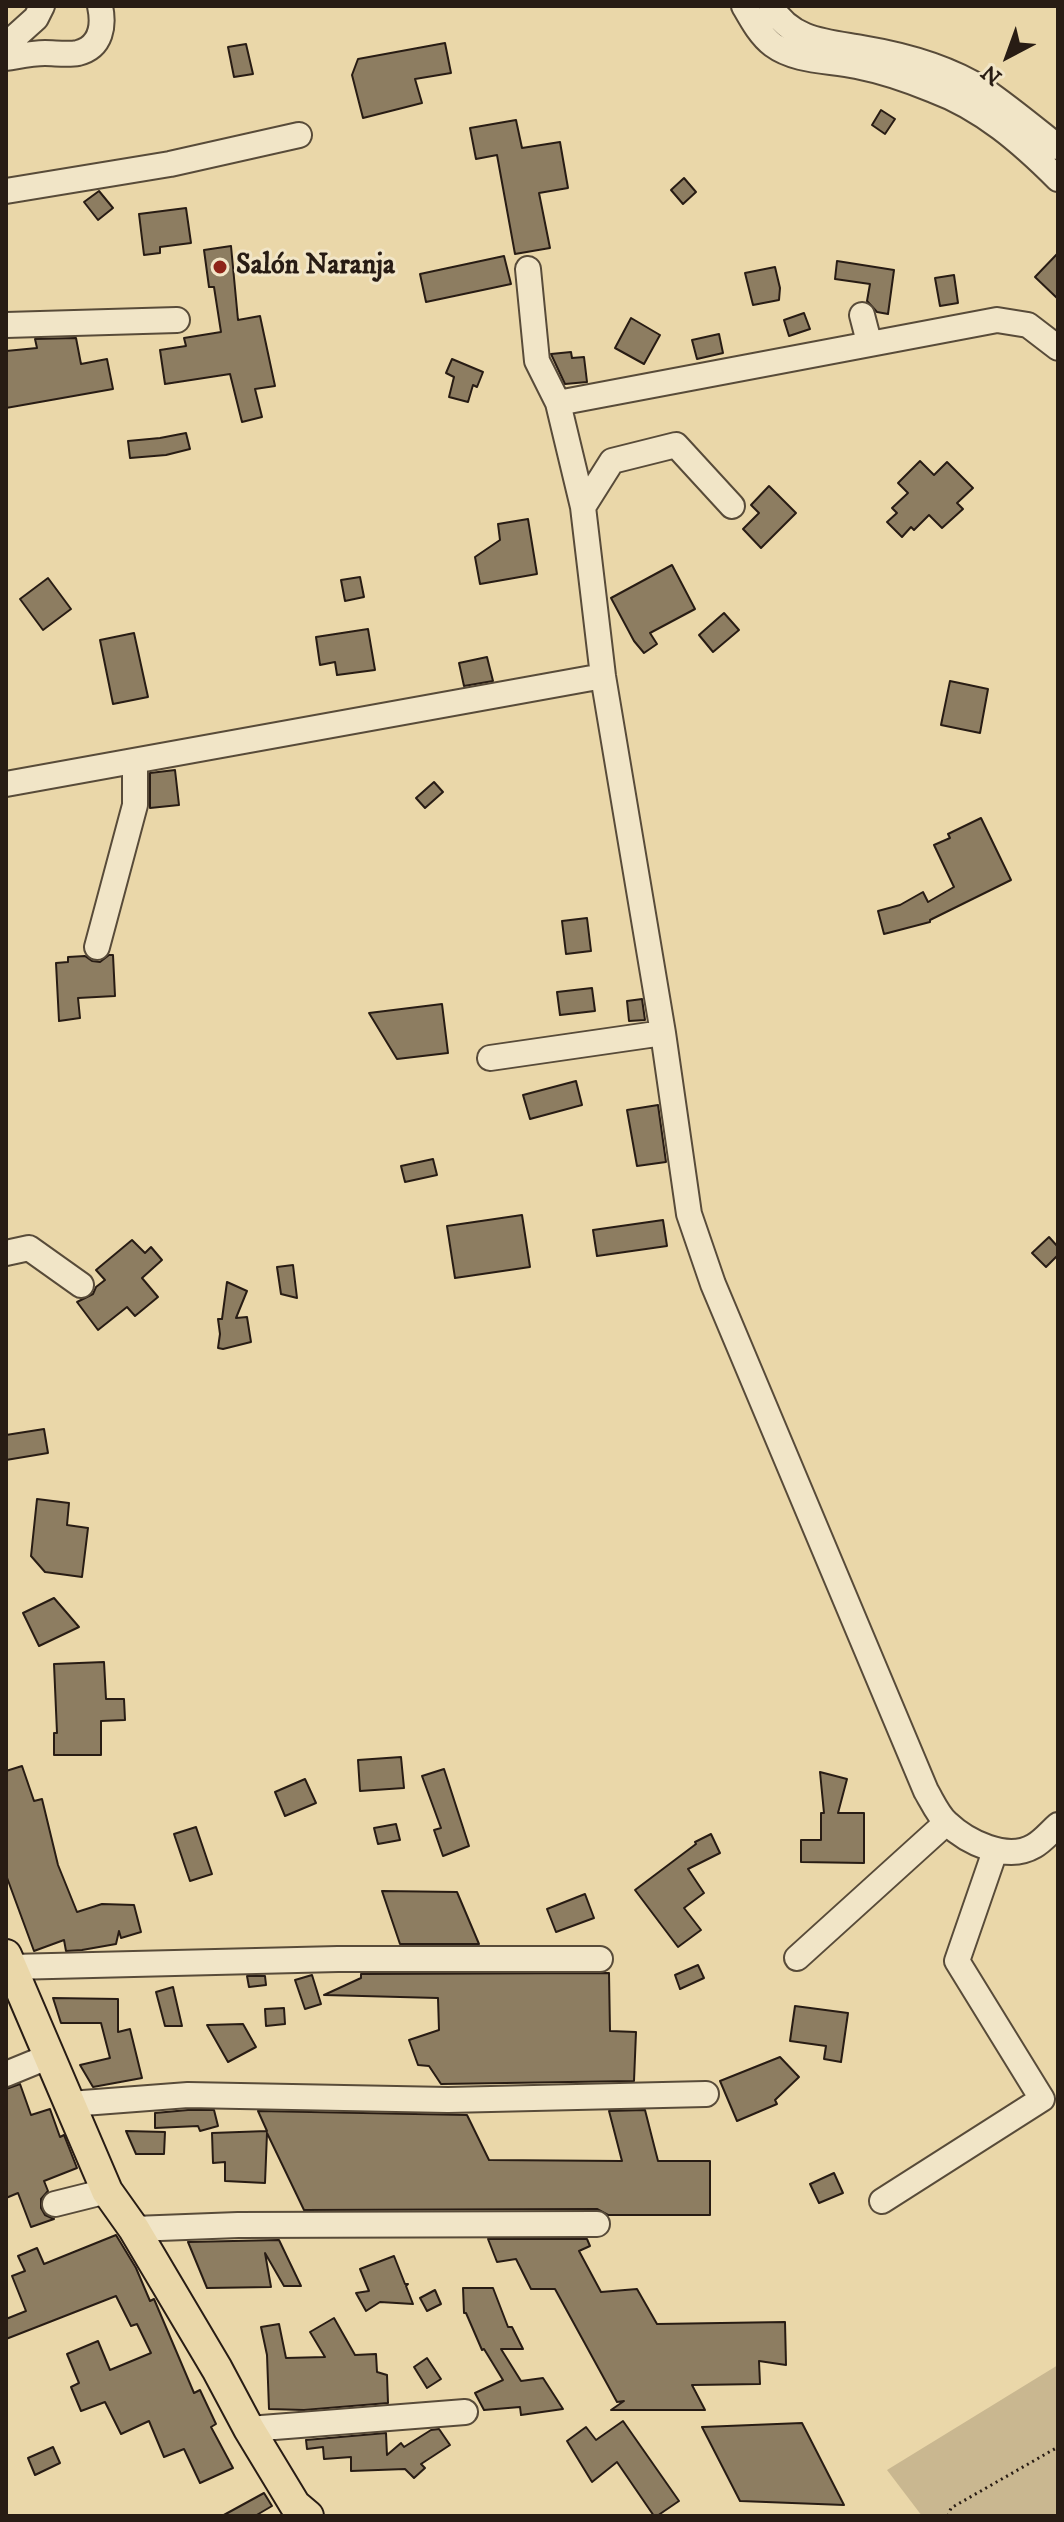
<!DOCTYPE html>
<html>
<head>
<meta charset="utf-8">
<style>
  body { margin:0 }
  #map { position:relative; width:1064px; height:2522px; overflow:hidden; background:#ead7a9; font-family:"IM FELL DW Pica",serif }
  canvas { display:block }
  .frame { position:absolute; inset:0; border:8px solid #281c14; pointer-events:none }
  .north { position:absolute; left:968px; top:16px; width:80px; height:80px; -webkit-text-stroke:6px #f1e5c7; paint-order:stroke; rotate:221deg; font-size:22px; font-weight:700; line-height:32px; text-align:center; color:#281c14 }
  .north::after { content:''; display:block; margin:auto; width:28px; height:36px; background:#281c14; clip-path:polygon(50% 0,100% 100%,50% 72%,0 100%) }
</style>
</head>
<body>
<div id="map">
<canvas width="1064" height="2522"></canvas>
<div class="frame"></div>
<div class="north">N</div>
</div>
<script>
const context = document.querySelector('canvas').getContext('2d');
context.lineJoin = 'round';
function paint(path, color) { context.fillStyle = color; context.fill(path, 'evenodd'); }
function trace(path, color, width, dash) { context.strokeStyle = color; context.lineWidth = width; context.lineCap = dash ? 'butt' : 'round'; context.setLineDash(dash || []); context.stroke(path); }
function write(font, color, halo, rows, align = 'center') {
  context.font = font + ' "IM FELL DW Pica",serif'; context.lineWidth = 6; context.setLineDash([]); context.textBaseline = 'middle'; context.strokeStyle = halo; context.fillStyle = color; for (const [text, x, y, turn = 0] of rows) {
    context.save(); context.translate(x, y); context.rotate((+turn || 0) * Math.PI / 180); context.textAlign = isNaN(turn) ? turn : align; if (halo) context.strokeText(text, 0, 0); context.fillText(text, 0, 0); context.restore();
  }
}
const green = new Path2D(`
  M1058 2365V2516H922L887 2470Z`);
const building = new Path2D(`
  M445 43 451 73 415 79 422 103 363 118 352 75 358 59Z
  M246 44 253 74 234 77 228 47Z
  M881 110 895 119 885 134 872 125Z
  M516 120 522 148 560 142 568 188 539 193 550 248 515 254 497 155 476 159 470 128Z
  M684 178 696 192 683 204 671 190Z
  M99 191 113 208 98 220 84 202Z
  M186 208 191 243 160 247V253L144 255 139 214Z
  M231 246 238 320 260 316 275 386 255 389 262 417 242 422 230 374 165 384 160 350 186 346 184 338 221 332 214 287H209L204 250Z
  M1058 253V299L1035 277Z
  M504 256 511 284 426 302 420 274Z
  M837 261 894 270 888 314 877 312 867 301 870 284 835 279Z
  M775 267 780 288 779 300 753 305 745 273Z
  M954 275 958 303 940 306 935 278Z
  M804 313 810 329 789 336 784 320Z
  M631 318 660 335 644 364 615 348Z
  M719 334 723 353 697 359 692 340Z
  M76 338 81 364 107 359 113 389 6 408V351L37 348 35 339Z
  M571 352 572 358 584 357 587 382 565 384 551 354Z
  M452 359 483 372 477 387 473 385 468 402 449 397 454 377 446 373Z
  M186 433 190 449 166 455 130 458 128 441 160 438Z
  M920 461 934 475 947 462 973 488 957 503 963 509 942 528 929 515 914 530 911 527 902 537 887 522 897 513 892 508 908 493 898 483Z
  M769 486 796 513 761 548 743 529 759 513 751 505Z
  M528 519 537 574 480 584 475 557 500 540 498 524Z
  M672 565 695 609 650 633 657 644 644 653 634 641 611 598Z
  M360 577 364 597 345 601 341 580Z
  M48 578 71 609 43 630 20 599Z
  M724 613 739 630 713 652 699 635Z
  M368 629 375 670 337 675 335 662 320 665 316 637Z
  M134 633 148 697 113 704 100 640Z
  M487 657 493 681 464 686 459 663Z
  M950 681 988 689 980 733 941 725Z
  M175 770 179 805 150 808V773Z
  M434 782 443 792 425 808 416 798Z
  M981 818 1011 880 930 920V922L884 934 878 911 900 905 923 892 928 902 954 887 934 845 950 838 948 834Z
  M587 918 591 951 566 954 562 921Z
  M109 955H113L115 996 78 998 80 1018 59 1021 56 963 68 962V957L85 956 92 961 100 962Z
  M592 988 595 1011 560 1015 557 992Z
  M642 999 645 1020 629 1021 627 1001Z
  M442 1004 448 1053 397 1059 369 1013Z
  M576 1081 582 1105 530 1119 523 1095Z
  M658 1105 666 1162 637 1166 627 1110Z
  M433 1159 437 1175 405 1182 401 1166Z
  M522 1215 530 1267 455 1278 447 1226Z
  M663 1220 667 1246 597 1256 593 1230Z
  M1049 1237 1058 1247V1255L1046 1267 1032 1253Z
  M132 1240 145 1253 151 1247 162 1260 142 1278 158 1297 135 1316 127 1307 98 1330 77 1302 93 1294 96 1287 105 1280 96 1270Z
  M293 1265 297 1298 281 1294 277 1267Z
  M227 1282 247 1291 236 1318 247 1317 251 1342 223 1349 218 1348 220 1334 218 1319H222Z
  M44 1429 48 1453 6 1460V1435Z
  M37 1499 69 1503 67 1525 88 1528 82 1577 45 1572 31 1556Z
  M54 1598 79 1627 39 1646 23 1613Z
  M104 1662 106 1699H124L125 1720 101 1721V1755H54V1733H57L54 1664Z
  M401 1757 404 1788 360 1791 358 1760Z
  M22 1766 34 1801 42 1799 58 1865 77 1912 102 1904 134 1905 141 1932 121 1938 119 1931 116 1944 82 1950 66 1951 64 1940 34 1951 6 1875V1771Z
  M444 1769 469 1846 443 1856 434 1830 441 1828 422 1776Z
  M820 1772 847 1779 838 1813H864V1863L801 1862V1840H821V1813H824Z
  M305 1779 316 1803 285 1816 275 1792Z
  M396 1824 400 1840 378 1844 374 1828Z
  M196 1827 212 1874 190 1881 174 1834Z
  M711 1834 720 1853 688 1869 704 1893 684 1908 701 1930 678 1947 635 1890 696 1844 695 1842Z
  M382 1891 457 1892 479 1944H400Z
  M585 1894 594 1918 556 1932 547 1909Z
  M698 1965 704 1978 680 1989 675 1975Z
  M609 1973 610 2031 636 2032 634 2081 441 2084 429 2066 418 2065 409 2040 439 2030 438 1998 324 1995 361 1978V1974Z
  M312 1975 321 2004 305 2009 295 1980Z
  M247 1976H265L266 1985 249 1987Z
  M173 1987 182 2026H165L156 1992Z
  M53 1998 118 1999V2032L130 2029 142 2078 93 2087 80 2065 110 2058 101 2023H61Z
  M795 2006 848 2013 841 2062 824 2059 826 2046 790 2041Z
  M284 2008 285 2024 266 2026 265 2009Z
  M243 2024 256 2047 228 2062 207 2025Z
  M780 2057 799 2077 775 2100 777 2104 737 2121 720 2081Z
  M20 2084 31 2115 50 2109 60 2137 64 2135 77 2168 44 2181 48 2191 41 2199V2208L45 2215 54 2219 31 2227 18 2193 6 2198V2089Z
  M188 2110H214L218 2126 200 2131 198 2126 155 2128V2113Z
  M645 2110 658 2161H710V2215H608L597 2209 304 2210 267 2133 265 2183 225 2181V2162L213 2163 212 2133 267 2131 258 2111 467 2115 489 2160 622 2161 609 2111Z
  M126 2131 165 2132 164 2154H136Z
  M834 2173 843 2193 819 2203 810 2184Z
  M116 2235 136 2268 150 2301 154 2299 194 2393 200 2390 216 2424 211 2427 233 2468 200 2483 184 2449 164 2457 149 2421 121 2434 105 2402 81 2411 71 2387 79 2383 67 2354 98 2341 110 2370 151 2353 137 2324 131 2326 116 2296 6 2339V2319L26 2311 12 2276 25 2271 18 2256 37 2248 44 2264Z
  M488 2239H587L590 2246 579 2251 601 2292 637 2289 657 2324 785 2322 786 2365 759 2361 760 2384 692 2385 705 2410H611L624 2401 617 2402 555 2289H531L516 2259 497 2262Z
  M279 2240 301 2286H284L265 2253 271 2287 207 2288 188 2242Z
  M394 2256 405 2284H408L406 2286 413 2304 380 2302 366 2311 356 2293 369 2291 360 2269Z
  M463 2288H493L508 2327H512L523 2349H501L521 2381 543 2378 563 2409 521 2415 520 2407 484 2410 475 2393 503 2380 484 2349 482 2350 466 2313H464Z
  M435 2290 441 2304 427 2311 420 2298Z
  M334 2318 355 2355 376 2354 377 2372 387 2375 388 2403 304 2410 269 2409 267 2355 261 2327 279 2324 286 2358 325 2357 310 2332Z
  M427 2358 441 2379 427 2388 414 2367Z
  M623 2421 679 2501 657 2516H654L617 2462 592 2482 567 2441 586 2427 596 2440Z
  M802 2423 844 2505 740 2501 702 2427Z
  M439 2429 450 2445 421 2464 425 2468 414 2478 405 2469 351 2471V2457L324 2459 323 2447 307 2449 306 2440 386 2433 387 2455 401 2443 404 2447 431 2430Z
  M53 2447 60 2463 35 2475 28 2458Z
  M264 2493 272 2506 255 2516H222Z`);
const path = new Path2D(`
  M948 2516 951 2508 1058 2447`);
const minor = new Path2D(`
  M744 6C752 20 760 35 773 45 796 62 830 60 857 66 882 71 909 80 933 90 982 108 1022 143 1058 179
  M771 6C791 41 827 42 862 48 904 55 948 67 984 90 1010 108 1034 128 1058 147
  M6 45 36 18 42 6
  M6 58C19 56 32 53 45 53 55 53 68 55 78 53 102 47 104 25 100 6
  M6 191 170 164 299 135
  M528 269 537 361 558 403 583 507 603 676 663 1033 689 1214 713 1284 926 1791C932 1801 938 1815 947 1823 967 1842 1007 1862 1034 1846 1043 1841 1050 1832 1058 1825
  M862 315 869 342
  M6 325 177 320
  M558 403 997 320 1028 325 1058 348
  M583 507 612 461 676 445 732 506
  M6 784 603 676
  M97 947 135 805V762
  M490 1058 663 1033
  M6 1253 29 1248 81 1285
  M797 1958 946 1823
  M11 1967 338 1959H600
  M6 2074 50 2056
  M70 2104 188 2095 448 2100 706 2094
  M882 2201 1042 2099 957 1961 995 1851
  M55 2204 107 2191
  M134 2229 238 2225 597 2224
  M249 2429 465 2412`);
const major = new Path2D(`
  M6 1955 107 2191 134 2229 217 2369 249 2429 295 2505 308 2516`);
const markers = [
  [220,267,8,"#8f2418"]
];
const poiNames = [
  ["Salón Naranja",236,267]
];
paint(green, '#c9b790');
paint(building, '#8d7d61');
trace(building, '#281c14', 2);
trace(minor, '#584b39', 28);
trace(major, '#281c14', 34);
trace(path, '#281c14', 3, [2, 4]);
trace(minor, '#f1e5c7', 24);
trace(major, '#ead7a9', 30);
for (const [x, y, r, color] of markers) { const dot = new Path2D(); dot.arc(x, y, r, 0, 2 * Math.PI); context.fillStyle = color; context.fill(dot); trace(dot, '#f1e5c7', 3); }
write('bold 28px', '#281c14', '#f1e5c7', poiNames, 'left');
</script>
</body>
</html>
